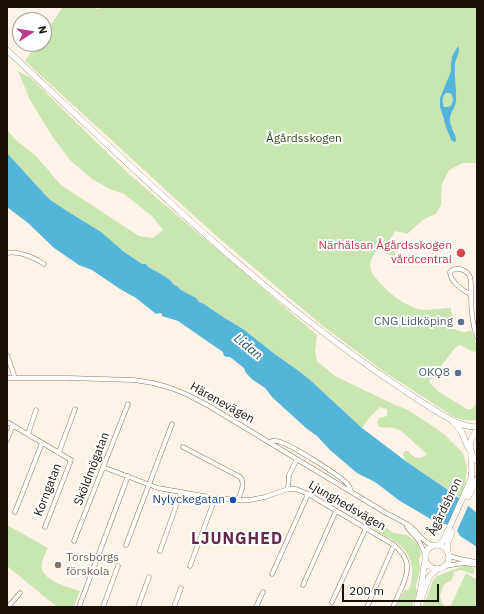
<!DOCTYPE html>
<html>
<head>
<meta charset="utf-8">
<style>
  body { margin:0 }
  #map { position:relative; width:484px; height:614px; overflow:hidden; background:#fff3e8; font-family:"IBM Plex Sans",sans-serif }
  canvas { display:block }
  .frame { position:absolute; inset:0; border:8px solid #1a1006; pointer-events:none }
  .north { position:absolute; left:12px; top:12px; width:40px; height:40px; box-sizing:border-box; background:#fff; border:1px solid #a39f9b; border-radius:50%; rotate:78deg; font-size:11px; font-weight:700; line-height:16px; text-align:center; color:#1a1006 }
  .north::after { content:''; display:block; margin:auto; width:14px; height:18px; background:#bc3c87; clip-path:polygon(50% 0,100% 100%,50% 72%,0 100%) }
  .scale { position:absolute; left:342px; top:584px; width:97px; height:18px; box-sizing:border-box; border:2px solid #1a1006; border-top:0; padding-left:5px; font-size:12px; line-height:14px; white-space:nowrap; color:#1a1006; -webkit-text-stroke:3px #fff; paint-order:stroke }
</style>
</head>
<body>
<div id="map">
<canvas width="484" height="614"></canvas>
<div class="frame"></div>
<div class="north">N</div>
<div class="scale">200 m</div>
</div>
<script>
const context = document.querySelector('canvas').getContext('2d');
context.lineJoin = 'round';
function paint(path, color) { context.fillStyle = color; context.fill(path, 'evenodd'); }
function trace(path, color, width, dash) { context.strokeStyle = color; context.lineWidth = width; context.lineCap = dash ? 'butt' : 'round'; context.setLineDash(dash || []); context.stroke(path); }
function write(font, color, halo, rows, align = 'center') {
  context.font = font + ' "IBM Plex Sans",sans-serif'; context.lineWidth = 4; context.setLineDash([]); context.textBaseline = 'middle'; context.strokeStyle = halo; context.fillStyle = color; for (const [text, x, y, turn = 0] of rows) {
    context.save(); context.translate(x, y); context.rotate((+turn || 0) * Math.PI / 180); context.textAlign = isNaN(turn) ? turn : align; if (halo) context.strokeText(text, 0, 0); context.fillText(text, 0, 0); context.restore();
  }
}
const green = new Path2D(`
  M63 7H91L99 9 102 7H477V163H463L449 170 442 184 441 205 436 214 424 219 407 234 396 231 387 243 396 254 395 259 379 248C374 254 368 261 371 270 371 273 374 276 376 278 385 291 407 308 423 310 431 310 443 308 451 308L453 328C459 332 464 334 471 330 473 336 477 343 477 350L474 352 460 345 455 348 429 382 439 392 467 409H472L477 402V420C468 421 462 420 454 417L383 371 324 327 214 234 25 61 37 44H44V34ZM458 46C459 53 456 57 455 64 454 76 457 89 456 101 455 108 450 114 450 122 451 126 453 129 455 133L451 140 442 116 440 98 451 71V64L452 56Z
  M18 71 31 78 129 174 317 335 315 351 317 361 335 376 393 404 408 410 443 433 463 453 467 468 465 484 460 498 407 462 403 456V453C404 452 405 451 406 451 410 451 409 453 412 455 416 460 423 458 427 454L401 431 394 428 379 427 377 423 379 418 387 416V409L380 407 369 418 362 428 309 379 296 369 276 355 243 329 223 317 204 304 199 302 196 298 181 290 177 286 174 285 170 280 161 274 148 267 146 264H142L49 199 7 153V130L16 140 36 156 61 185 139 236 153 238 163 230 152 216 124 194 110 189 92 179 70 160 52 136 30 100Z
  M446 93H450C454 97 453 101 451 106L447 107H444C442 101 442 98 446 93Z
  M376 524 385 527 394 533 407 535 410 537 418 545 421 555 419 559 420 568 416 587 417 593 412 607H396C398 603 400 597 403 593 405 590 408 591 410 587 412 582 412 574 412 569 410 545 392 541 375 530L374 526Z
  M7 525 48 548C46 553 43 558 42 563 38 580 68 587 80 591L74 607H57L7 566Z
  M463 566H467L474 568V573L472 574 461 570 454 572 452 580 446 583 444 585 440 595 442 603 445 607H422L428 595 433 580 437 576Z
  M466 573 477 580V607H450Z`);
const water = new Path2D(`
  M458 46C461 52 456 57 455 64 454 76 457 89 456 102 455 108 450 113 450 120 450 127 456 133 456 141L454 142 451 140 446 127 440 107V98L451 71V64L452 56ZM446 93H450C454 97 453 101 451 106L447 107H444C442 101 442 97 446 93Z
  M7 153 49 199 70 213 101 232 123 251 142 264H146L148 267 161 274 170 280 174 285 177 286 181 290 196 298 199 302 204 304 223 317 243 329 276 355 296 369 309 379 362 428 407 462 451 492 477 513V547L460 536 458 532 446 524 440 523 439 524 400 501 375 482 357 473 330 450 317 436 306 428 273 398 265 388 253 380 246 373 244 368 230 357H227L224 356 223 352 178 321 162 316V314L160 313 156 314 136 298 120 289 92 270 79 265 54 248 28 223 7 207Z`);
const pier = new Path2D(`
  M461 498 469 504 456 533 447 527Z`);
const minor = new Path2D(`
  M7 253C19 251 34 257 44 264
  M471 295C463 290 450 282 450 272 455 266 465 269 469 275 472 280 471 288 471 294 471 309 472 324 477 337
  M7 355 15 378
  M7 378H68L134 380 153 383 171 388 188 395 209 406 386 513C394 517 404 522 411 527 421 535 421 541 433 546
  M7 422 71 460 45 527
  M28 434 36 410
  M7 440 13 425
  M270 443C272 441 273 440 276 441 286 441 343 477 349 486 350 488 351 490 351 492
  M183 447 240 477C246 484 240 493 238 500
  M59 452 75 409
  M103 467 158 488 215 498 238 500H250L265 497 288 489H296L308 494 394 545C410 559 410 568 402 587 399 593 396 600 393 607
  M288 489 289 475 297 459
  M15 512 42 443
  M407 527 419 541 425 554
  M74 541 128 404
  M126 545 172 424
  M160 551 181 492
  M448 555C457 560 466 559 475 562
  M190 566 215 498
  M445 566 464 563 477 565
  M272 574 308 494
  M303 585 336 511
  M332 602 366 528
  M8 607 20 593
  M79 607 128 476
  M103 607 118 566
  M138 607 149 577
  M174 607 181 588
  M256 607 263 592
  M367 607 394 545`);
const major = new Path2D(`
  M7 50C133 168 256 291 399 387 410 394 421 402 433 409 446 417 460 427 477 427
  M453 422C457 426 460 429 462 433 465 439 466 445 470 450
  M477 431C468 440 468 452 477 461
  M468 497 477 479
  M425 557a12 12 0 1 1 24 0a12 12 0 1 1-24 0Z
  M439 545 443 541 446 535 471 479 472 470 471 458V453
  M447 551 448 542 452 532
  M421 599 429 577 438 569
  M417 607 422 582 424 566 425 561`);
const markers = [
  [461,253,5,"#e0444e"],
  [461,322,4,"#5c6f8a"],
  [458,373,4,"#5c6f8a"],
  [233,500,4,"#1a4fb4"],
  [58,565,4,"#8d6e63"]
];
const parkNames = [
  ["Ågårdsskogen",304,139]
];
const healthNames = [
  ["Närhälsan Ågårdsskogen",452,246],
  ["vårdcentral",452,260]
];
const serviceNames = [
  ["CNG Lidköping",453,322],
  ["OKQ8",450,373]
];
const streetNames = [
  ["Härenevägen",222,403,29],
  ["Sköldmögatan",92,469,-69],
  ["Korngatan",48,490,-69],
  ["Ljunghedsvägen",347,506,30],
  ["Ågårdsbron",445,507,-64]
];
const transitNames = [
  ["Nylyckegatan",225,500]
];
const educationNames = [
  ["Torsborgs",66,558],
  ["förskola",66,572]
];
const waterNames = [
  ["Lidan",248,347,39]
];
const districtNames = [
  ["LJUNGHED",237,539]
];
paint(green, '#c9e5b0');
paint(water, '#54b5d9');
paint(pier, '#fff3e8');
trace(minor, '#8e755b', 5);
trace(major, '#8e755b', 6);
trace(minor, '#fff', 4);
trace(major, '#fff', 5.5);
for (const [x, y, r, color] of markers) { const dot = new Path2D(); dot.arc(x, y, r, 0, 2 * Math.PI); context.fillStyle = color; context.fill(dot); trace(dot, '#fff', 1.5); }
write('12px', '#304715', '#fff', parkNames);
write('12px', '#be3a42', '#fff', healthNames, 'right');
write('12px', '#4e5e75', '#fff', serviceNames, 'right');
write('12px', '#1a1006', '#fff', streetNames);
write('12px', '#164399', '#fff', transitNames, 'right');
write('12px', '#785e54', '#fff', educationNames, 'left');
write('italic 13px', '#285262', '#fff', waterNames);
context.letterSpacing = '1px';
write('bold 16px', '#642649', '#fff', districtNames);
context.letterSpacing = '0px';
</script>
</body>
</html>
